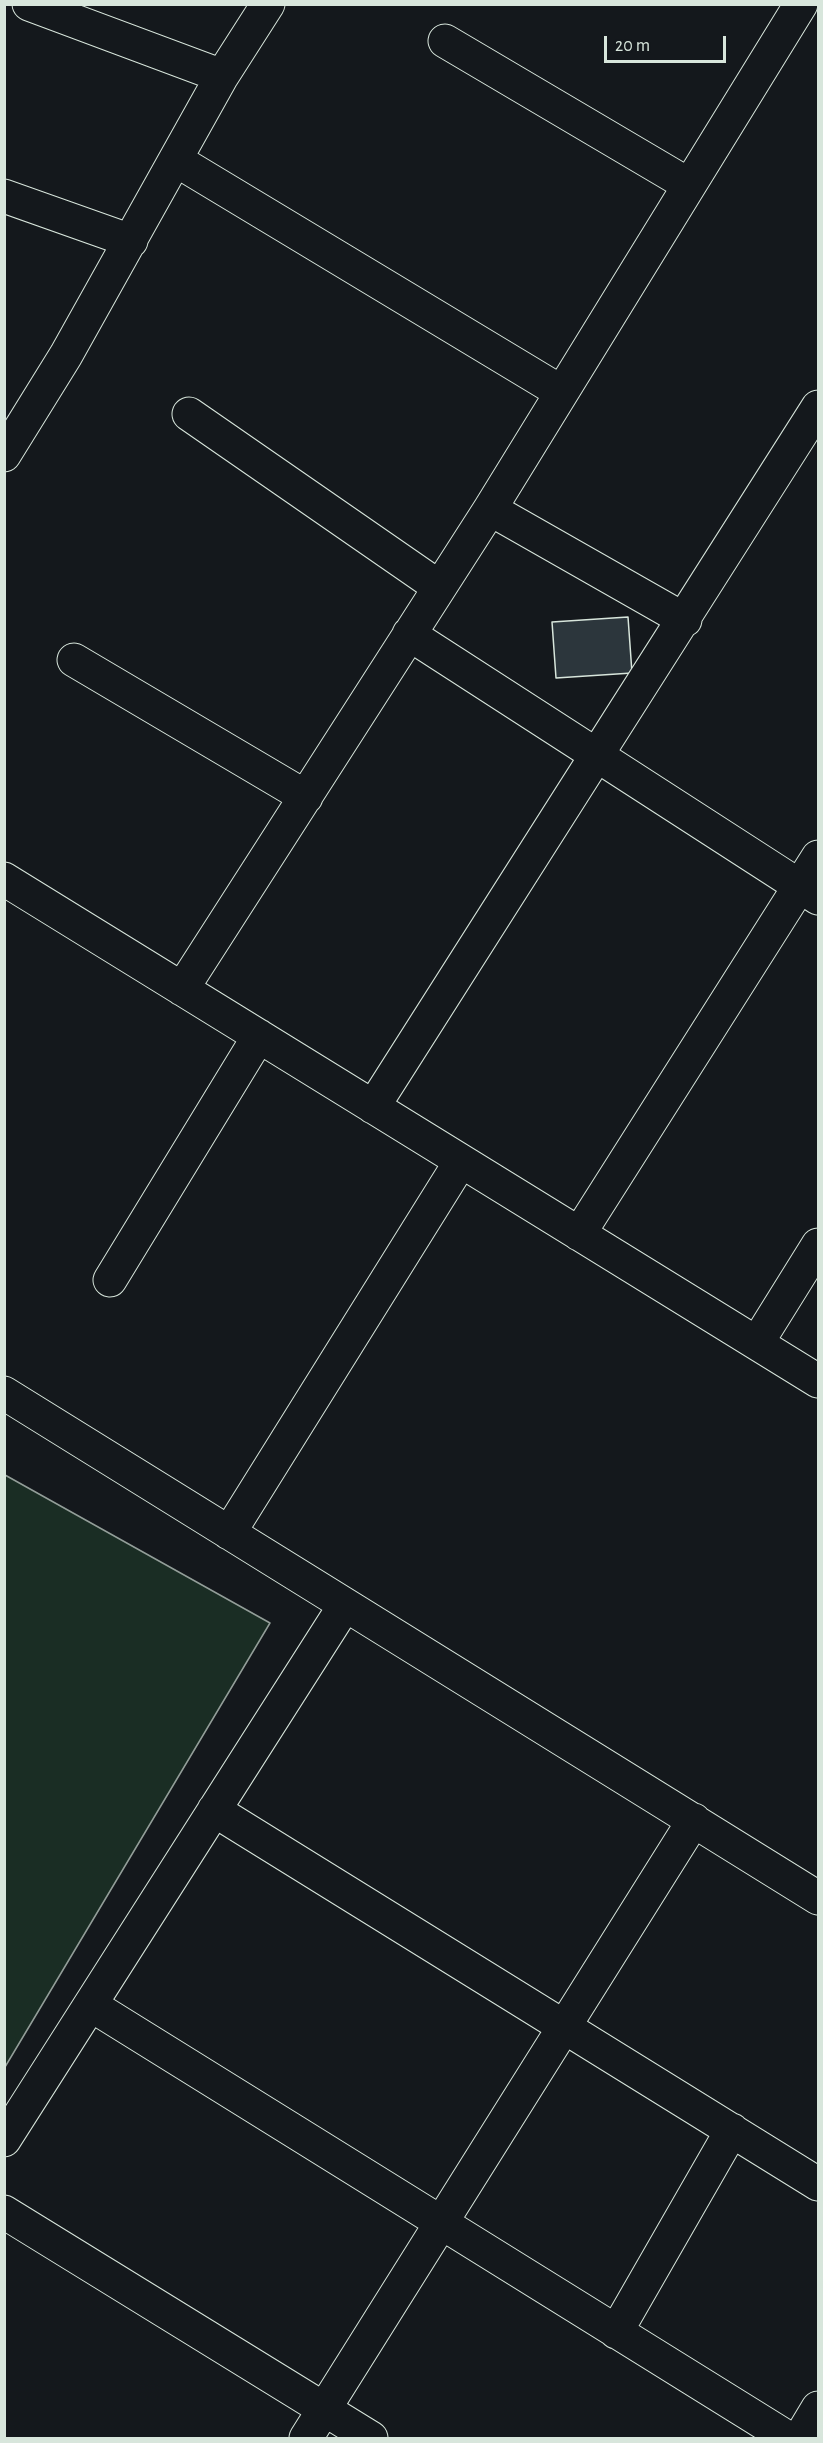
<!DOCTYPE html>
<html>
<head>
<meta charset="utf-8">
<style>
  body { margin:0 }
  #map { position:relative; width:823px; height:2443px; overflow:hidden; background:#14181c; font-family:"Alegreya Sans",sans-serif }
  canvas { display:block }
  .frame { position:absolute; inset:0; border:6px solid #d8e6dc; pointer-events:none }
  .scale { position:absolute; left:604px; top:36px; width:122px; height:27px; box-sizing:border-box; border:3px solid #d8e6dc; border-top:0; padding-left:8px; font-size:18px; line-height:21px; white-space:nowrap; color:#d8e6dc; -webkit-text-stroke:4px #14181c; paint-order:stroke }
</style>
</head>
<body>
<div id="map">
<canvas width="823" height="2443"></canvas>
<div class="frame"></div>
<div class="scale">20 m</div>
</div>
<script>
const context = document.querySelector('canvas').getContext('2d');
context.lineJoin = 'round';
function paint(path, color) { context.fillStyle = color; context.fill(path, 'evenodd'); }
function trace(path, color, width, dash) { context.strokeStyle = color; context.lineWidth = width; context.lineCap = dash ? 'butt' : 'round'; context.setLineDash(dash || []); context.stroke(path); }
const green = new Path2D(`
  M5 1475 270 1623 5 2067Z`);
const building = new Path2D(`
  M628 617 632 673 556 678 552 622Z`);
const minor = new Path2D(`
  M29 4 222 76
  M445 41 689 185
  M176 160 561 392
  M4 196 131 241
  M189 414 439 587
  M4 455 66 355 222 76 268 4
  M490 509 685 620
  M409 634 818 898
  M74 660 306 797
  M4 879 818 1381
  M182 989 490 509 801 4
  M373 1107 818 407
  M579 1234 818 857
  M110 1280 259 1036
  M757 1343 818 1245
  M4 1393 818 1898
  M229 1533 461 1161
  M214 1810 818 2184
  M91 2005 788 2438
  M4 2140 345 1605
  M4 2212 371 2438
  M616 2332 732 2130
  M306 2438 694 1820
  M800 2438 818 2408`);
paint(green, '#1a2d24');
trace(green, '#939e99', 1.5);
paint(building, '#2c363c');
trace(building, '#d8e6dc', 1.5);
trace(minor, '#d8e6dc', 35);
trace(minor, '#14181c', 33);
</script>
</body>
</html>
